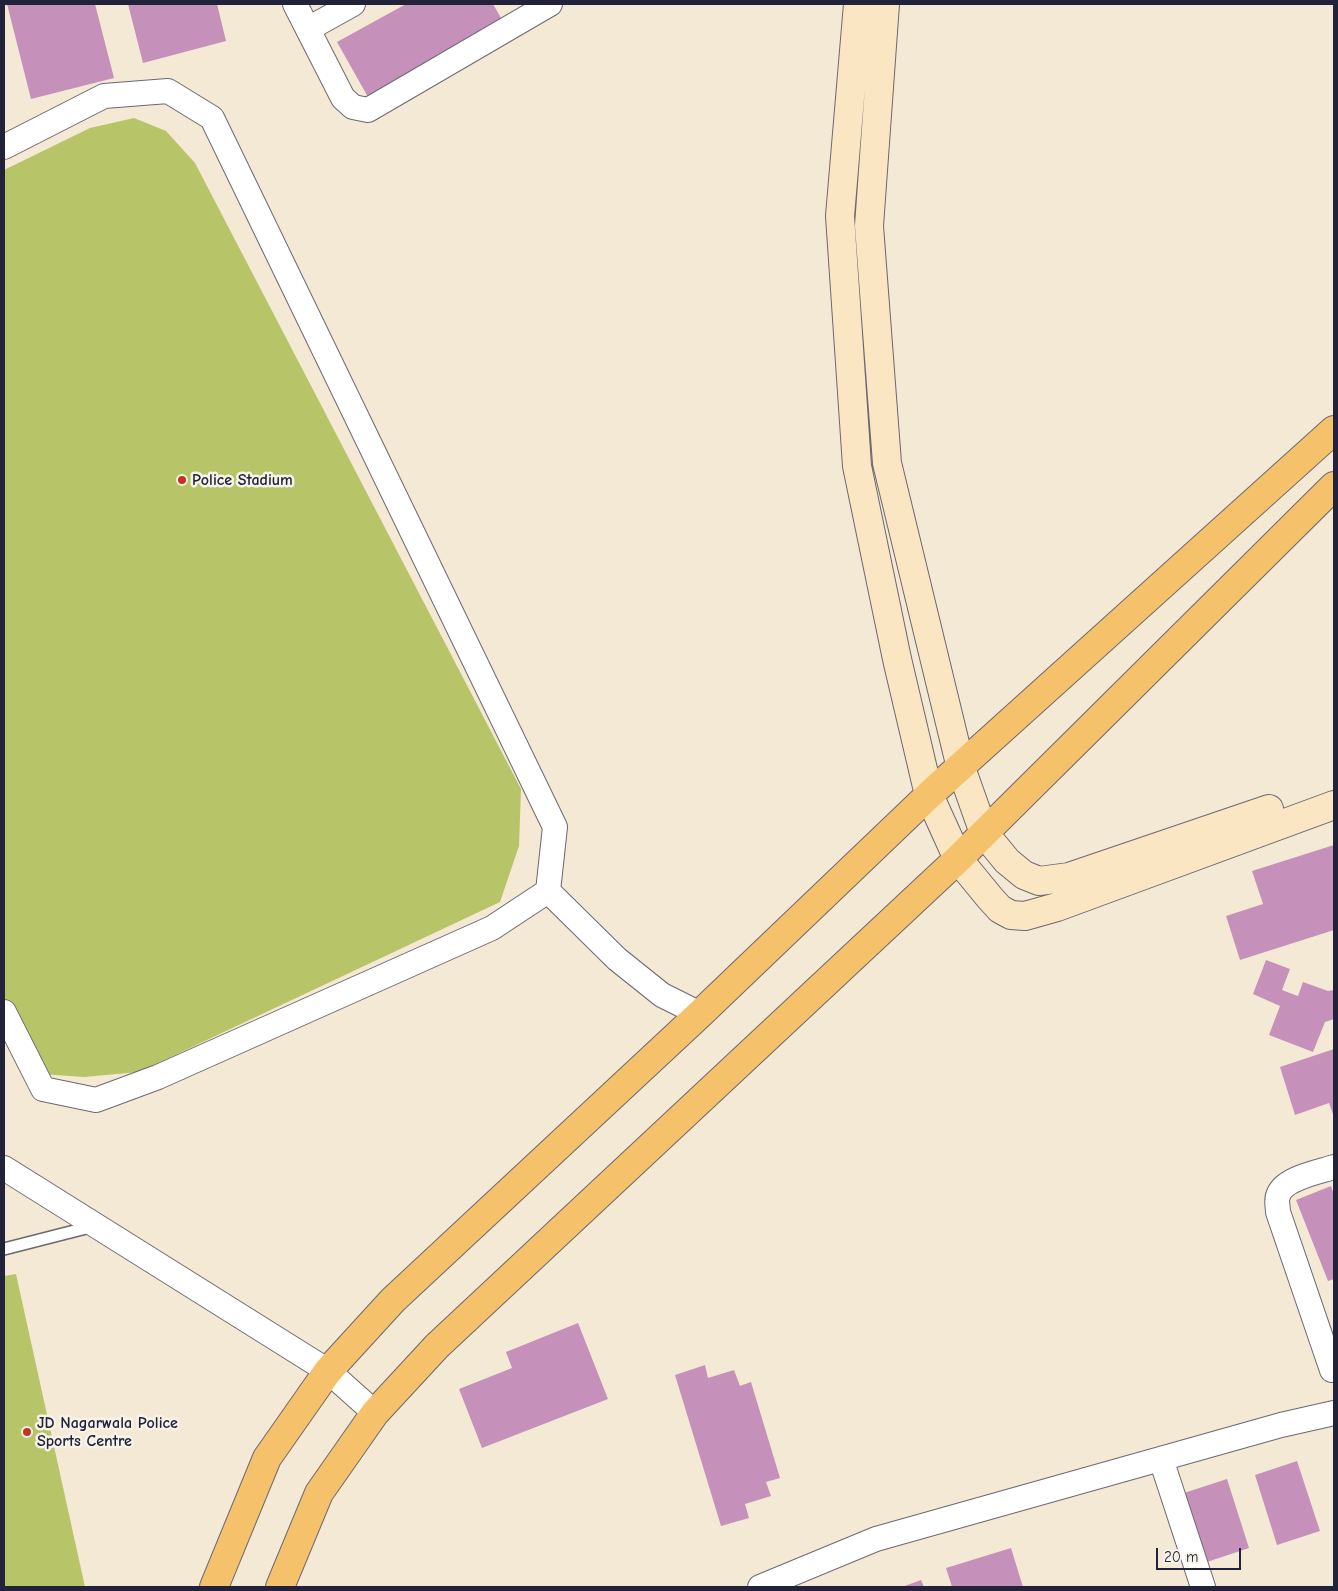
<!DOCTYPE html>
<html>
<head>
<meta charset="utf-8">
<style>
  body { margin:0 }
  #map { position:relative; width:1338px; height:1591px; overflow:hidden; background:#f4e9d5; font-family:"Comic Neue",sans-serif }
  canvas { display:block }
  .frame { position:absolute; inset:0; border:5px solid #22223b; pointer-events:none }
  .scale { position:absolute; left:1156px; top:1548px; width:85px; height:22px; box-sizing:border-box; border:2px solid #22223b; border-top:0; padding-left:6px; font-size:15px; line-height:18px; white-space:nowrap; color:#22223b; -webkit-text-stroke:4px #f7f3e8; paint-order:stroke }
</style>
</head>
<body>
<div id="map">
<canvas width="1338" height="1591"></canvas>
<div class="frame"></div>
<div class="scale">20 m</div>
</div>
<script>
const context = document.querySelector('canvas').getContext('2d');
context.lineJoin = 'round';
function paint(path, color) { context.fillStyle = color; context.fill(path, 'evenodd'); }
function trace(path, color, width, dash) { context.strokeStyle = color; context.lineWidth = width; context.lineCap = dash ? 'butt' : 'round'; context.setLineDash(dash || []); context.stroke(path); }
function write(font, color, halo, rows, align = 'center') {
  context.font = font + ' "Comic Neue",sans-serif'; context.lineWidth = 5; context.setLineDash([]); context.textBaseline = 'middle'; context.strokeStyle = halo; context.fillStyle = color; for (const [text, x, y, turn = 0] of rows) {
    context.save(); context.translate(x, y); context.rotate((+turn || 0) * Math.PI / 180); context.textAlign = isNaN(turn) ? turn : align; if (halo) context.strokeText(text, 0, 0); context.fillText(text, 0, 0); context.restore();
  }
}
const green = new Path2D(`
  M134 118 166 131 195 163 521 789 519 846 500 902 139 1072 84 1077 41 1074 4 1000V170L90 128Z
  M16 1274 85 1587H4V1276Z`);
const building = new Path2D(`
  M7 4H95L114 78 31 99Z
  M128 4H217L226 41 143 63Z
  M406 4H493L501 18 368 97 337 42Z
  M1334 845V930L1240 960 1226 916 1263 904 1252 871Z
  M1266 960 1290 969 1282 990 1298 996 1303 982 1328 991 1334 990V1019L1325 1022 1313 1052 1269 1035 1280 1006 1253 994Z
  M1334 1049V1117L1329 1103 1295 1115 1280 1067Z
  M1331 1186 1334 1195V1279L1328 1281 1296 1200Z
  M578 1323 608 1399 482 1448 459 1389 512 1368 506 1352Z
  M705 1365 708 1378 734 1370 740 1386 751 1382 780 1478 766 1482 771 1496 745 1504 749 1518 721 1526 675 1375Z
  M1297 1461 1320 1531 1277 1545 1255 1475Z
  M1227 1479 1249 1548 1207 1562 1184 1493Z
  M1011 1548 1023 1587H952L946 1568Z
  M921 1580 924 1587H902Z`);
const lane = new Path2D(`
  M4 1249 94 1226`);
const street = new Path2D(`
  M295 4 343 98 353 107 368 110 550 4
  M308 29 353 4
  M4 147 104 96 168 91 212 118 555 827 548 891 492 928 158 1077 96 1100 43 1089 4 1012
  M548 891 617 959 662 995 700 1014
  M4 1168 328 1371 375 1413
  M1332 1370 1278 1212C1278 1207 1276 1200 1278 1196 1283 1178 1319 1172 1334 1167
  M1161 1459 1203 1587
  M760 1587 876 1539 1281 1425 1334 1413`);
const secondary = new Path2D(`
  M858 4 840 216 857 466 897 659 929 795 958 859 990 898 1000 909 1011 915 1025 916 1057 907 1334 805
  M885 4 869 226 887 463 961 768 984 833 1007 861 1024 875 1039 881 1069 877 1269 809`);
const primary = new Path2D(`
  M214 1587 267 1458 328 1371 393 1300 700 1014 929 795 1334 430
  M280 1587 319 1493 375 1413 437 1346 958 859 1334 486`);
const markers = [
  [182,480,5,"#c8321e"],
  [27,1432,5,"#c8321e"]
];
const poiNames = [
  ["Police Stadium",192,480],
  ["JD Nagarwala Police",37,1423],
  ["Sports Centre",37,1441]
];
paint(green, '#b7c568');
paint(building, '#c591ba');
trace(lane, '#6c6871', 14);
trace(street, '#6c6871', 26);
trace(secondary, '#6c6871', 30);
trace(primary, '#6c6871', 30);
trace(lane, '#fff', 11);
trace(street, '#fff', 24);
trace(secondary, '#fbe6c4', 28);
trace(primary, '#f5c16b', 28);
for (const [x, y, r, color] of markers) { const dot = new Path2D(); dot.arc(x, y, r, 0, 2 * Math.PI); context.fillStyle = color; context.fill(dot); trace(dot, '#f7f3e8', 2); }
write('bold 16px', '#22223b', '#f7f3e8', poiNames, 'left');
</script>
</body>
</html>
